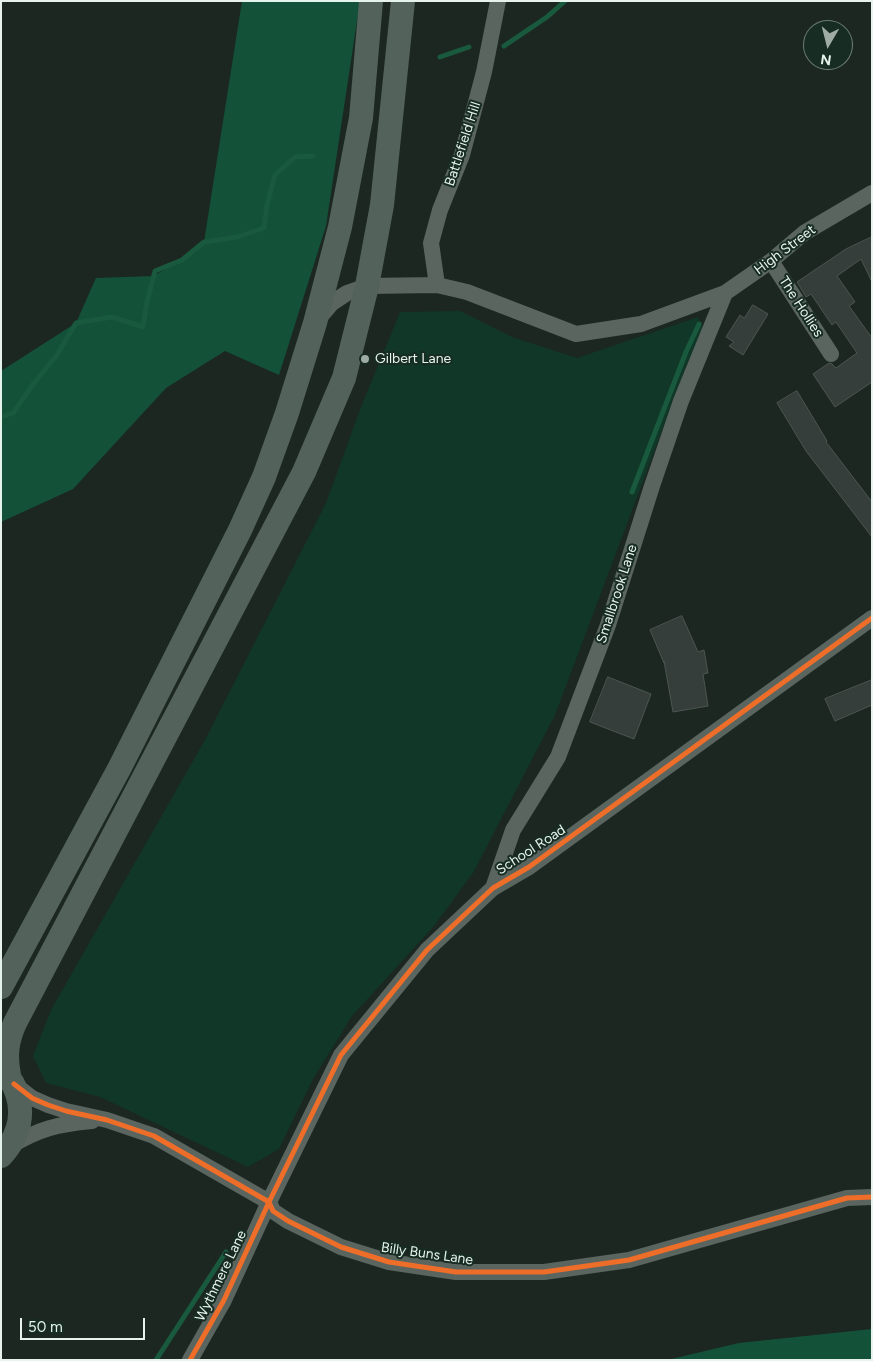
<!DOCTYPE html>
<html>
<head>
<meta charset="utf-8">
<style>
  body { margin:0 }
  #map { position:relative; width:873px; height:1361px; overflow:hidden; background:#1c2722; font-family:Figtree,sans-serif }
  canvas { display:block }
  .frame { position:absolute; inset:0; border:2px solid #e6f3ec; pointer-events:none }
  .north { position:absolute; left:803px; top:20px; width:50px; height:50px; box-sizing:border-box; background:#172c22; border:1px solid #6a7c73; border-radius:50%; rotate:188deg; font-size:14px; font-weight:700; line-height:20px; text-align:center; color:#e6f3ec }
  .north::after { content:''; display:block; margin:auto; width:18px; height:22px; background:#9faca5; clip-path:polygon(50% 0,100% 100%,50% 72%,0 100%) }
  .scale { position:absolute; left:20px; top:1318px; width:125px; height:22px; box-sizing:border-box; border:2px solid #e6f3ec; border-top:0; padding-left:6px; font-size:15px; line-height:18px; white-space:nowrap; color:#e6f3ec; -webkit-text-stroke:4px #172c22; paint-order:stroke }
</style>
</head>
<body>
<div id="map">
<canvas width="873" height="1361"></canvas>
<div class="frame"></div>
<div class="north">N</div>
<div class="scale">50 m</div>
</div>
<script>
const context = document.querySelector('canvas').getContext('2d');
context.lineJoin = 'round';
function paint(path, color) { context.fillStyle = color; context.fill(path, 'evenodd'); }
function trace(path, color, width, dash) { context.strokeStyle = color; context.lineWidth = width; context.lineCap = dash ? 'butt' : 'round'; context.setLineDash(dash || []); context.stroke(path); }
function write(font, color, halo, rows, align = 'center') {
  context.font = font + ' Figtree,sans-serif'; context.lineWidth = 4; context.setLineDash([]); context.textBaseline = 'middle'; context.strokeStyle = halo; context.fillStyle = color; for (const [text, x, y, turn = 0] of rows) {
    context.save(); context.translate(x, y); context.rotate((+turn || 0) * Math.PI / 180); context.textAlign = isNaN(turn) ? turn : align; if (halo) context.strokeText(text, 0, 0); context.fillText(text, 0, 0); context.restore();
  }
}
const green = new Path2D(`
  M460 311 512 337 577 358 698 317 705 331 686 367 555 715 473 873 434 926 352 1016 313 1079 279 1149 248 1167 100 1097 46 1083 33 1056 51 1010 206 738 326 503 361 407 400 312Z`);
const forest = new Path2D(`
  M242 1H360L326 226 279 375 225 351 166 388 73 489 1 522V371L76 323 96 278 153 276 182 260 204 242Z
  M872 1329V1360H667L739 1343Z`);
const stream = new Path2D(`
  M504 46 547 17 565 1
  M440 57 469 47
  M1 417 13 413 34 383 57 355 76 323 112 317 143 327 147 302 155 271 182 260 204 242 237 237 264 228 267 205 275 175 295 157 313 156
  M632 492 686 352 699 324
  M156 1360 226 1252`);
const building = new Path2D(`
  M872 237V282L861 259 837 276 855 302 849 306 872 338V382L835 407 813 374 829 363 832 364 836 368 857 353 836 322 832 325 811 294 806 297 797 282 846 249Z
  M753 305 768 314 743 355 729 346 734 342 726 337 740 315 744 318Z
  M797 391 827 441 826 442 872 502V537L806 451 777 403Z
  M682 616 698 652 704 650 708 673 703 674 708 706 673 712 664 661V663L650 630Z
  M608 677 651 694 634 739 590 722Z
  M872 680V705L835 721 825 699Z`);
const minor = new Path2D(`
  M771 261 831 354
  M437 285 431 243 440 210 462 155 484 72 498 1
  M319 318 332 303 347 293 367 286 437 285 467 292 576 334 641 324 725 293 771 261 804 233 872 193
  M493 888 513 830 558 757 608 625 652 486 681 401 725 293
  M14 1084 32 1098 48 1105 66 1111 107 1120 154 1136 269 1202 273 1211 288 1221 341 1247 389 1262 456 1272H544L629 1260 847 1198 872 1197
  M9 1147C38 1129 58 1124 92 1121
  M190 1360 224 1300 269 1202 341 1055 427 950 493 888 529 867 872 618`);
const highway = new Path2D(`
  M1 987 119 769 240 530 264 477 287 413 315 323 340 227 361 118 371 1
  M1 1067C26 1095 27 1128 1 1156
  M9 1075C5 1055 7 1041 15 1023L304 472 344 378 367 286 382 205 403 1`);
const cycleway = new Path2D(`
  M14 1084 32 1098 48 1105 66 1111 107 1120 154 1136 269 1202 273 1211 288 1221 341 1247 389 1262 456 1272H544L629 1260 847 1198 872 1197
  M190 1360 224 1300 269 1202 341 1055 427 950 493 888 529 867 872 618`);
const markers = [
  [365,359,5,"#9faca5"]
];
const streetNames = [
  ["Battlefield Hill",463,144,-72],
  ["High Street",785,250,-37],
  ["The Hollies",801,307,57],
  ["Smallbrook Lane",617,594,-72],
  ["School Road",531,850,-33],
  ["Billy Buns Lane",427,1254,8],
  ["Wythmere Lane",221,1276,-64]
];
const poiNames = [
  ["Gilbert Lane",375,359]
];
paint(green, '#103727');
paint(forest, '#135239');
trace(stream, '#19593e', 5);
paint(building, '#353e3a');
trace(building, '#4c5651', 1);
trace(minor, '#5a655f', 16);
trace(highway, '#53625b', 24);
trace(cycleway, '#ee6e29', 5);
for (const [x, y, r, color] of markers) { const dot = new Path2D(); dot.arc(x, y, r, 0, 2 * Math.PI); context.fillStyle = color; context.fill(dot); trace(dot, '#172c22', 2); }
write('14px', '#e6f3ec', '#172c22', streetNames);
write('14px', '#e6f3ec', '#172c22', poiNames, 'left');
</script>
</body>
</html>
